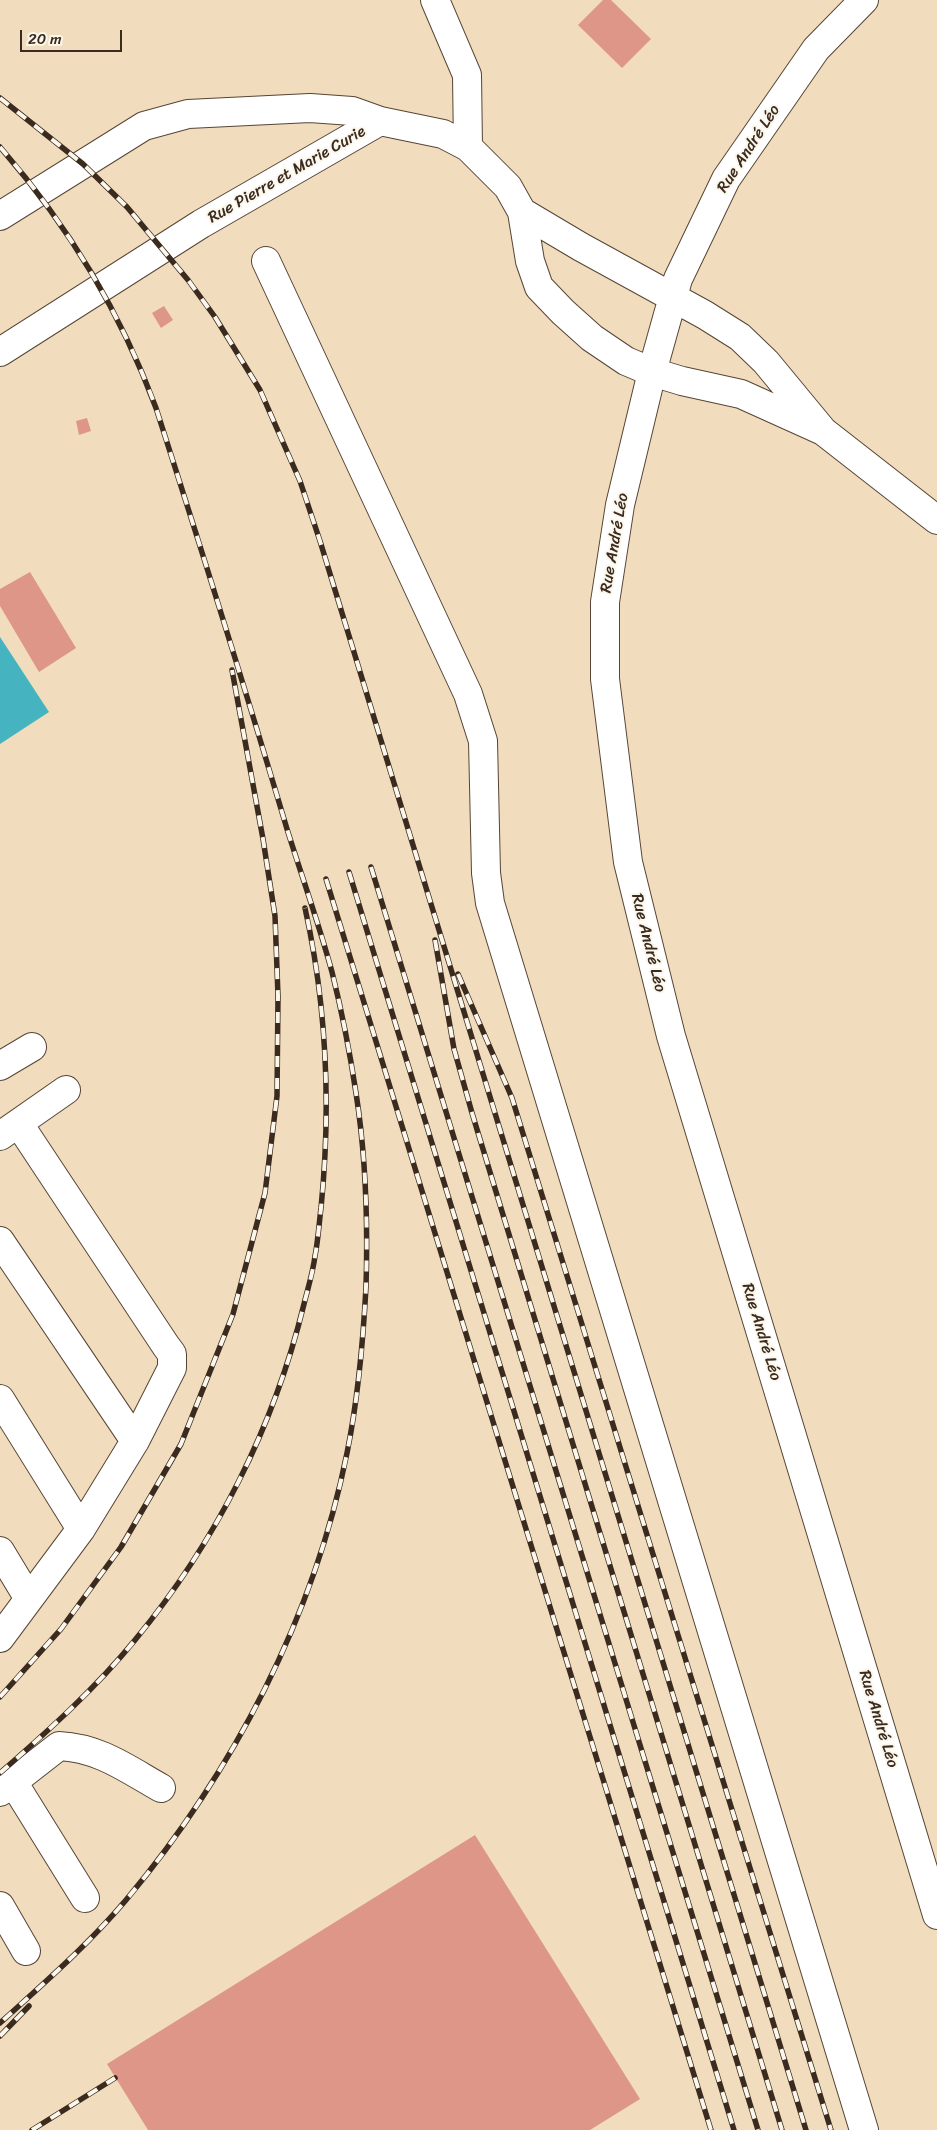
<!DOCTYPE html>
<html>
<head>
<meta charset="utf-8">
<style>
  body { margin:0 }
  #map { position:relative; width:937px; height:2130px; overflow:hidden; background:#f1ddbd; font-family:Sriracha,sans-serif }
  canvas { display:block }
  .scale { position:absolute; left:20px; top:30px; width:102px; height:22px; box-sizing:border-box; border:2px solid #3b2a1e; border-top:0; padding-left:6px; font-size:15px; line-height:18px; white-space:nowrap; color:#3b2a1e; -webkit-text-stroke:4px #fbf7ec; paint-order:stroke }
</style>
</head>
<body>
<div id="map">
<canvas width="937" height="2130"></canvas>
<div class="scale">20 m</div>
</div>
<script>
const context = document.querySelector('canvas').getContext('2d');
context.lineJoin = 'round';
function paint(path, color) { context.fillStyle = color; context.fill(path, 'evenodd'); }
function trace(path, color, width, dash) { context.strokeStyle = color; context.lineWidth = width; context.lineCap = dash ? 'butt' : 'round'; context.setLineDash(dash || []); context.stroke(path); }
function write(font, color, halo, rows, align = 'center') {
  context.font = font + ' Sriracha,sans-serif'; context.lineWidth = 4; context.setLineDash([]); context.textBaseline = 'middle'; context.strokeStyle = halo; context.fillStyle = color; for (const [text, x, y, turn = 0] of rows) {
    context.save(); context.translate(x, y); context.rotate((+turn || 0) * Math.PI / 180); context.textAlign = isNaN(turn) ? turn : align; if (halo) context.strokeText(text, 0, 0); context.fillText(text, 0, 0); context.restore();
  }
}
const water = new Path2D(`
  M0 637 49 712 0 744Z`);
const building = new Path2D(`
  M603 0H611L651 39 622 68 578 25Z
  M164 306 173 320 161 328 152 313Z
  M87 418 91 431 79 435 76 421Z
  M30 572 76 648 39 672 0 606V589Z
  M475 1835 640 2099 590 2130H148L107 2064Z`);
const minor = new Path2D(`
  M435 0 467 75 468 147
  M864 0 816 49 726 179 678 279 652 372 620 505 605 602V679L628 862 671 1036 937 1915
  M522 212 581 247 705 315 740 337 766 362 823 431 937 520
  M0 216 144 126 188 114 310 108 352 111 380 121 443 134 468 147 508 187 522 212 530 261 539 287 563 312 592 338 626 361 652 372 682 381 741 394 823 431
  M266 261 468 694 483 741 486 873 490 903 864 2130
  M0 352 201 224 380 121
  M0 1066 32 1047
  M0 1136 66 1090
  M0 1241 135 1441
  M0 1399 81 1529
  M0 1551 29 1599
  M0 1638 81 1529 135 1441 172 1368V1354L166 1346 19 1124
  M13 1782 85 1898
  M0 1792 59 1746C100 1748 127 1769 161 1788
  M0 1906 26 1951`);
const rail = new Path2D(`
  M0 98 83 164 127 207 188 280 215 317 260 390 300 481 320 541 806 2130
  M0 147C67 224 121 313 156 408 201 548 245 688 287 829 302 877 319 924 332 972 342 1012 350 1053 356 1093 366 1157 368 1222 366 1287 363 1343 358 1399 347 1453 314 1617 233 1772 126 1900 88 1945 44 1983 0 2023
  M371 867 758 2130
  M349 872 734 2130
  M326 879 711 2130
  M435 940 454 1049 472 1113 782 2130
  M458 974 512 1098 831 2130
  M0 1697 61 1629 121 1547 181 1444 233 1314 265 1193 277 1096 278 996 275 916 263 839 232 670
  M0 1773C48 1731 95 1689 135 1640 216 1542 274 1427 304 1304 308 1288 313 1272 315 1256 318 1241 319 1224 321 1208 331 1108 327 1007 305 908
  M0 2036 29 2006
  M32 2130 115 2078`);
const streetNames = [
  ["Rue André Léo",749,149,-57],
  ["Rue Pierre et Marie Curie",287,175,-30],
  ["Rue André Léo",615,543,-80],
  ["Rue André Léo",648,943,76],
  ["Rue André Léo",761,1332,73],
  ["Rue André Léo",878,1719,73]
];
paint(water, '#45b4c0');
paint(building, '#de9688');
trace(minor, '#564536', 30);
trace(minor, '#fff', 28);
trace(rail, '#3b2a1e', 5.5);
trace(rail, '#fbf7ec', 4, [11]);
write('16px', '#3b2a1e', '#fbf7ec', streetNames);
</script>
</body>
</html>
